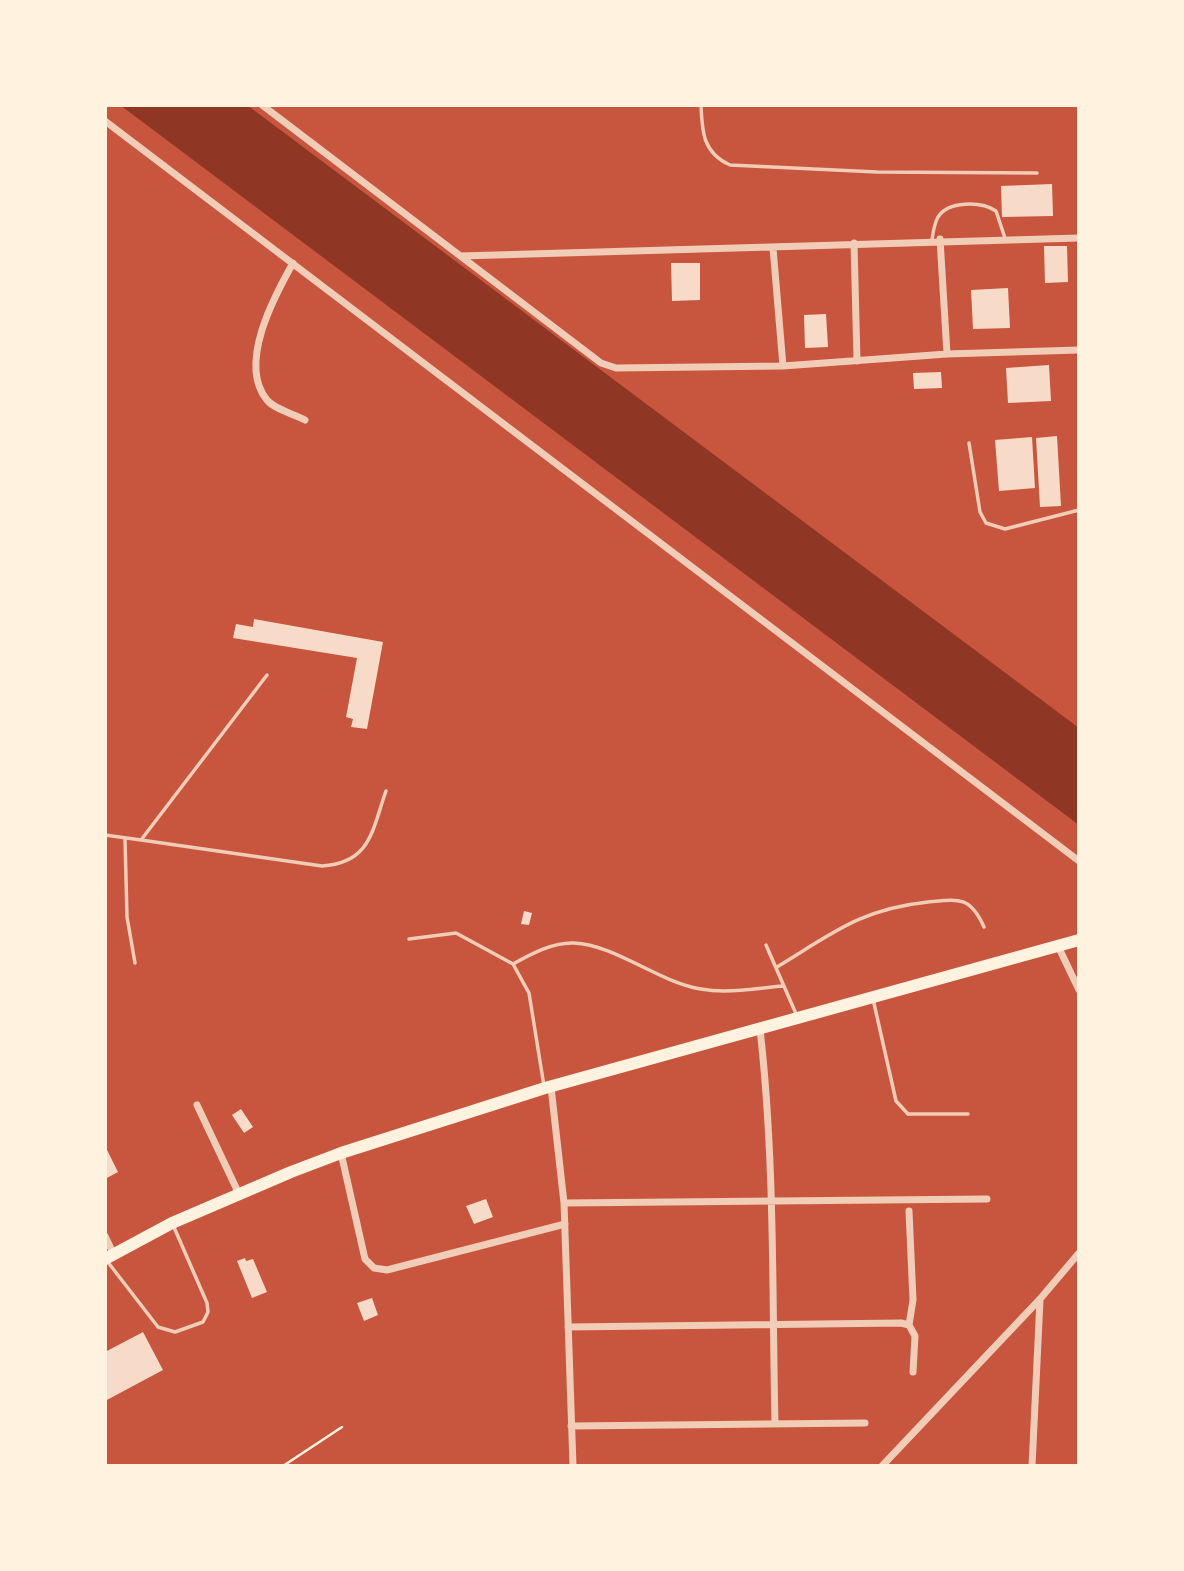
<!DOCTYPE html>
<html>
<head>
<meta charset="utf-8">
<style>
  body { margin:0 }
  #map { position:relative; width:1184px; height:1571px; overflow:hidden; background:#c8553d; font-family:"Exo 2",sans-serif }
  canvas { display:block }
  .frame { position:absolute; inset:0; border:107px solid #fff3e0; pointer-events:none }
</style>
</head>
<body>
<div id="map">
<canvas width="1184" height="1571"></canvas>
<div class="frame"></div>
</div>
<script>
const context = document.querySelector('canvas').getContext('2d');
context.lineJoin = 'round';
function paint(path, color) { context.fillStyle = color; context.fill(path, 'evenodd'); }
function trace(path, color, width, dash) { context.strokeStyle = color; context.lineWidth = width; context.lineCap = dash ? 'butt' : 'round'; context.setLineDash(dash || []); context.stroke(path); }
const water = new Path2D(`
  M120 105H247L1079 728V825Z`);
const building = new Path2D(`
  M1052 184 1053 216 1002 217 1001 186Z
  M1044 246H1067L1068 282 1045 283Z
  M671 263H700V300L672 301Z
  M1008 288 1010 328 973 329 971 290Z
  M826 314 828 347 805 348 804 315Z
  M1049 365 1051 401 1008 403 1006 368Z
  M941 372 942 388 914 389 913 373Z
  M1057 436 1061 506 1040 507 1036 438Z
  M1032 437 1035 488 999 491 995 440Z
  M254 619 383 642 367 729 351 727 353 719 346 717 357 658 233 638 236 624 253 627Z
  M524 911 532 913 529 925 521 924Z
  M241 1109 253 1127 244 1133 232 1115Z
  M105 1146 118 1172 105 1179Z
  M486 1199 493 1217 474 1224 466 1206Z
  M245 1258 246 1261 253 1259 267 1292 252 1298 237 1261Z
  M372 1298 378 1315 364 1321 357 1303Z
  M143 1332 163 1370 105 1401V1352Z`);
const path = new Path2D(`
  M283 1466 342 1427`);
const service = new Path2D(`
  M701 105C702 132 703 153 730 165L877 172 1037 173
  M932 240C933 233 934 224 938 217 948 201 981 201 996 211L1005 238
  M969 443 980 512 986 523 1005 529 1079 510
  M105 835 141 840 267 675
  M125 839 127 917 135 963
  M141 840 322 866C371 863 372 830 386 791
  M409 939 456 933 513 964 529 993 544 1086
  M766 945 797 1016
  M513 964C531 954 553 942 574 943 616 945 658 982 701 989 728 994 756 988 783 986
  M777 967C833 933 861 909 928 902 959 899 970 896 984 927
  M873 999 896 1101 908 1114H968
  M107 1261 158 1327 175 1332 203 1322 208 1312 207 1303 173 1225`);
const minor = new Path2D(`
  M262 105 601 363 616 368 783 366 947 354 1079 350
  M105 121 1079 861
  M940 239 947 354
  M854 243 857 361
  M773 248 783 366
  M461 256 1079 238
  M293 263C275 295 237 364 267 400 274 409 294 414 305 420
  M1058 946 1079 990
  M760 1029C775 1161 772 1292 775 1424
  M551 1087 564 1203 573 1466
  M197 1105 239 1194
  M341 1153 365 1259 374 1268 387 1270 565 1224
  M564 1203 987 1199
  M105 1236 113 1253
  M909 1325 913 1300 909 1211
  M568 1327 901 1323 909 1325 915 1336 913 1372
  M571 1426 865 1423
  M882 1466 1040 1299 1079 1253
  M1032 1466 1040 1300`);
const primary = new Path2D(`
  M105 1259 172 1223 291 1172 341 1153 545 1088 1079 940`);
paint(water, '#8f3625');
paint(building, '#f7dbc8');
trace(path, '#fff3e0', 2.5);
trace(service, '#f1ccb7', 3.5);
trace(minor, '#f1ccb7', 7);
trace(primary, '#fff3e0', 12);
</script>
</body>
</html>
